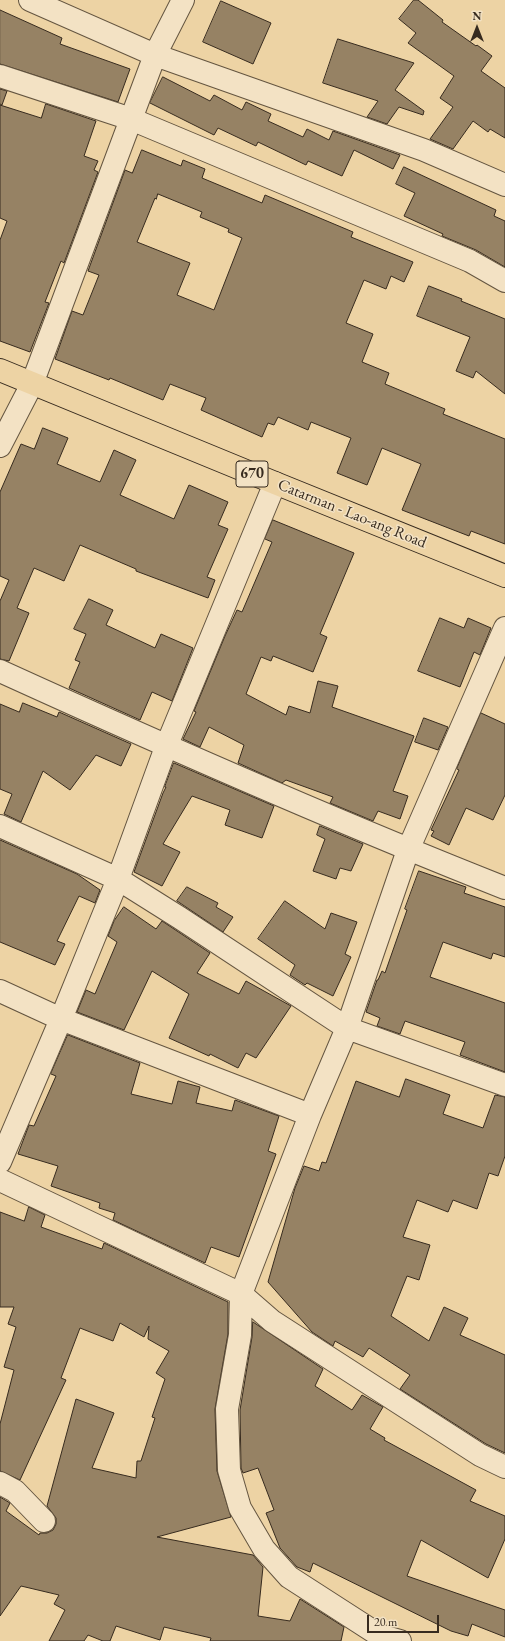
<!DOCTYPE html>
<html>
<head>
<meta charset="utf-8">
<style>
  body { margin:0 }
  #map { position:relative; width:505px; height:1641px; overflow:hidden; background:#edd3a4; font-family:"EB Garamond",serif }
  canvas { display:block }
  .north { position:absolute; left:457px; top:8px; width:40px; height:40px; -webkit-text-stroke:3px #f3e2c4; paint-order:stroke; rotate:0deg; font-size:11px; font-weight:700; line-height:16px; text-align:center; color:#372b1f }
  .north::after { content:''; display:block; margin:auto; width:14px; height:18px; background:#372b1f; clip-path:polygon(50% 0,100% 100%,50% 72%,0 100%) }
  .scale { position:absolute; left:367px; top:1615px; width:72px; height:18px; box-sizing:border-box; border:2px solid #372b1f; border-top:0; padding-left:5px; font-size:12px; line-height:14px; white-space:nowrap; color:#372b1f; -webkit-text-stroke:3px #f3e2c4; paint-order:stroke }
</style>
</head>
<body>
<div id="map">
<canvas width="505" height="1641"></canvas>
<div class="north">N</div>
<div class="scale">20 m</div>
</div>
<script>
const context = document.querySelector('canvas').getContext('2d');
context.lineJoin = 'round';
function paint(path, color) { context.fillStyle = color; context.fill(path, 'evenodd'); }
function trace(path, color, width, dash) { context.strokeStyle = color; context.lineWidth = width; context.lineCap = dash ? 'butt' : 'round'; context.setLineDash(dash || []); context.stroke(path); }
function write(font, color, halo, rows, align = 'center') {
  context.font = font + ' "EB Garamond",serif'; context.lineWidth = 3; context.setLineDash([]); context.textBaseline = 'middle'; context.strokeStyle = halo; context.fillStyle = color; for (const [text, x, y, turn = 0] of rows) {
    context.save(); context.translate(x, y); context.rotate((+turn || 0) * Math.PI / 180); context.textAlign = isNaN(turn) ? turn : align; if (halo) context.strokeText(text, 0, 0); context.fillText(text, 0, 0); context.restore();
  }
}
const building = new Path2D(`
  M414 0H418L443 20 442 22 476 46 477 45 492 56 481 71 505 88V138L490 129 488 132 473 121 453 149 430 139 453 107 440 98 454 76 408 43 416 33 399 19Z
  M221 1 271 23 253 64 203 42Z
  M0 10 62 38 60 44 130 69 118 102 0 64Z
  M338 39 414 63 395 90 424 111 423 115 399 107 387 124 367 117 378 101 323 83Z
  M163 77 210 101 214 95 242 110 246 102 271 114 268 121 303 137 307 129 329 140 333 131 400 155 393 169 354 150 342 176 308 161 306 165 258 142 256 146 218 128 214 135 150 103Z
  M0 89 7 91 2 105 0 104Z
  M46 104 96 121 84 156 98 161 94 170 98 172 64 263 61 261 45 302 49 303 30 352 0 341V240L7 221 0 218V105L41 118Z
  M142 150 181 166 183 160 205 169 202 178 262 203 265 195 353 232 351 237 413 262 404 282 391 276 386 289 364 280 346 323 373 334 362 362 389 373 385 384 445 409 443 414 505 439V544L471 531 469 536 402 510 421 464 382 448 367 485 337 473 351 438 311 422 308 430 278 417 274 425 268 423 262 437 201 410 206 398 170 384 163 400 110 378 109 380 55 359 72 311 83 315 99 275 88 271 125 170 132 173ZM158 194 202 212 200 217 229 229 228 232 242 238 214 310 177 295 190 263 137 242 155 198 156 199Z
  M404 167 496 210 494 216 505 221V267L476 250 442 236 443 234 404 216 415 193 396 184Z
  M429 286 462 299 461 301 505 319V394L476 371 473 378 456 371 470 337 417 316Z
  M43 428 68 438 57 464 100 482 114 450 136 460 120 495 174 519 189 485 228 502 218 525 228 529 207 577 215 580 208 598 136 571V569L80 545 64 581 34 568 17 608 29 613 9 661 0 659V601L9 580 0 576V492L21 444 34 449Z
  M273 520 354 553 320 634 327 637 313 672 273 656 271 661 261 657 246 694 286 715 289 706 310 713 318 681 338 686 332 707 414 736 393 791 408 796 400 819 378 811 373 821 330 803 333 797 286 780 282 783 238 763 244 745 209 727 200 747 183 739 196 712 194 711 225 636 237 610 242 612 272 542 265 539Z
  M89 599 113 610 106 625 155 648 161 634 193 648 172 701 152 692 140 720 69 688 80 662 75 660 86 634 74 629Z
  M440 618 464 628 468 618 491 628 480 655 474 652 460 687 418 671Z
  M23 703 57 717 59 712 131 744 121 766 96 755 70 790 43 771 21 822 4 814 12 794 0 789V704L19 712Z
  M481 713 505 724V795L493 820 466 808 449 845 431 836 434 831 431 830 459 770 457 769Z
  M424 718 448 727 438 750 415 742Z
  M174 763 274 806 262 838 225 825 230 810 192 796 163 844 180 852 162 886 134 872 163 793 166 787H165Z
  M320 826 363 844 351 871 340 868 336 879 313 871 325 839 317 835Z
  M0 840 77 874 100 890 95 903 79 896 57 941 65 944 55 965 0 942Z
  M419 871 466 887 464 893 505 907V957L493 953 491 959 443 942 430 977 505 1003V1072L460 1055 465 1042 405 1021 400 1034 377 1026 380 1018 366 1012 377 980H378L382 971 385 973 407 910 405 909Z
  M187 887 218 903 216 907 233 917 223 932 177 901Z
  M285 901 325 929 331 913 357 922 345 954 351 957 333 996 307 983 305 985 290 975 295 965 258 939Z
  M124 907 156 929 162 921 210 953 197 973 239 994 246 981 291 1006 256 1058 246 1053 238 1068 210 1054 209 1056 169 1038 189 994 152 971 124 1030 77 1012 86 990 95 994 117 942 108 936 114 921Z
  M68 1035 140 1063 131 1094 172 1104 178 1081 200 1087 196 1103 232 1111 235 1100 279 1116 268 1151 276 1154 239 1257 211 1247 205 1263 113 1220 115 1213 99 1208 100 1203 51 1186 58 1166 18 1154 29 1125 34 1126 56 1076 51 1074Z
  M406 1079 450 1095 443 1114 483 1128 495 1095 505 1097V1156L498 1176 489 1173 477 1209 453 1200 448 1212 417 1200 403 1237 430 1245 419 1280 407 1276 391 1316 429 1341 444 1307 468 1318 460 1335 505 1355V1453L486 1444 400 1389 410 1375 369 1348 363 1357 335 1341 333 1346 312 1332 268 1282 295 1188 304 1166 319 1171 322 1162 326 1163 356 1081 399 1097Z
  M29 1207 45 1215 41 1227 102 1249 104 1243 228 1302V1334L215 1409 217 1471 231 1517 157 1537 253 1555 263 1567 258 1616 290 1621 300 1599 344 1627 341 1641H210L211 1638 164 1627 160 1640 116 1626 110 1641H103L88 1635 84 1641H49L65 1610 54 1604 59 1595 21 1586 0 1616V1497L10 1503 6 1511 39 1535 40 1533H47L53 1530 56 1524V1518L47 1506 76 1399 114 1413 92 1468 136 1478 137 1461H141L155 1418 152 1417 165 1379 156 1373 169 1351 148 1339 149 1326 144 1337 120 1323 113 1341 80 1328 61 1378 66 1380 20 1480 0 1471V1424L14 1370 4 1367 16 1327 8 1324 14 1307H0V1212L24 1221Z
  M253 1322 323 1369 315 1386 352 1410 362 1395 383 1407 370 1429 385 1438 384 1440 476 1490 470 1501 505 1516V1539L488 1578 421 1540 407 1576 505 1610V1637L472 1624 468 1636 451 1631 313 1563 310 1572 297 1567 280 1548 266 1513 274 1510 258 1468 243 1473 241 1468 240 1410 252 1337Z`);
const minor = new Path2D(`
  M30 0 155 55 424 150 505 185
  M0 76 131 119 470 261 505 281
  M0 446 32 384 155 55 183 0
  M0 671C167 747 335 821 505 888
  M0 826 118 879 180 918 347 1028 505 1085
  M0 991 61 1019 310 1115
  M0 1162 61 1019 118 879 166 747 275 483
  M0 1180 241 1294 272 1321 480 1455 505 1467
  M0 1483 15 1491 44 1521
  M400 1641 379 1635 289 1577 264 1549 240 1508 229 1470 227 1409 240 1335 241 1294 310 1115 347 1028 408 850 505 628`);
const major = new Path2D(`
  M0 370 275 483 505 576`);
const shields = [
  [252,474,32]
];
const shieldNames = [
  ["670",252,474]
];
const streetNames = [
  ["Catarman - Lao-ang Road",352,514,22]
];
paint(building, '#968264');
trace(building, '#372b1f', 1);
trace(minor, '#645540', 24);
trace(major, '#372b1f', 24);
trace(minor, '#f3e2c4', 22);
trace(major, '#edd3a4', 22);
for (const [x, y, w] of shields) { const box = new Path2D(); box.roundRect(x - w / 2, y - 13, w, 26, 3); context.fillStyle = '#f3e2c4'; context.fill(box); trace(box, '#372b1f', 1); }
write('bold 15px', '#372b1f', null, shieldNames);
write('16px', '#372b1f', '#f3e2c4', streetNames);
</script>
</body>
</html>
